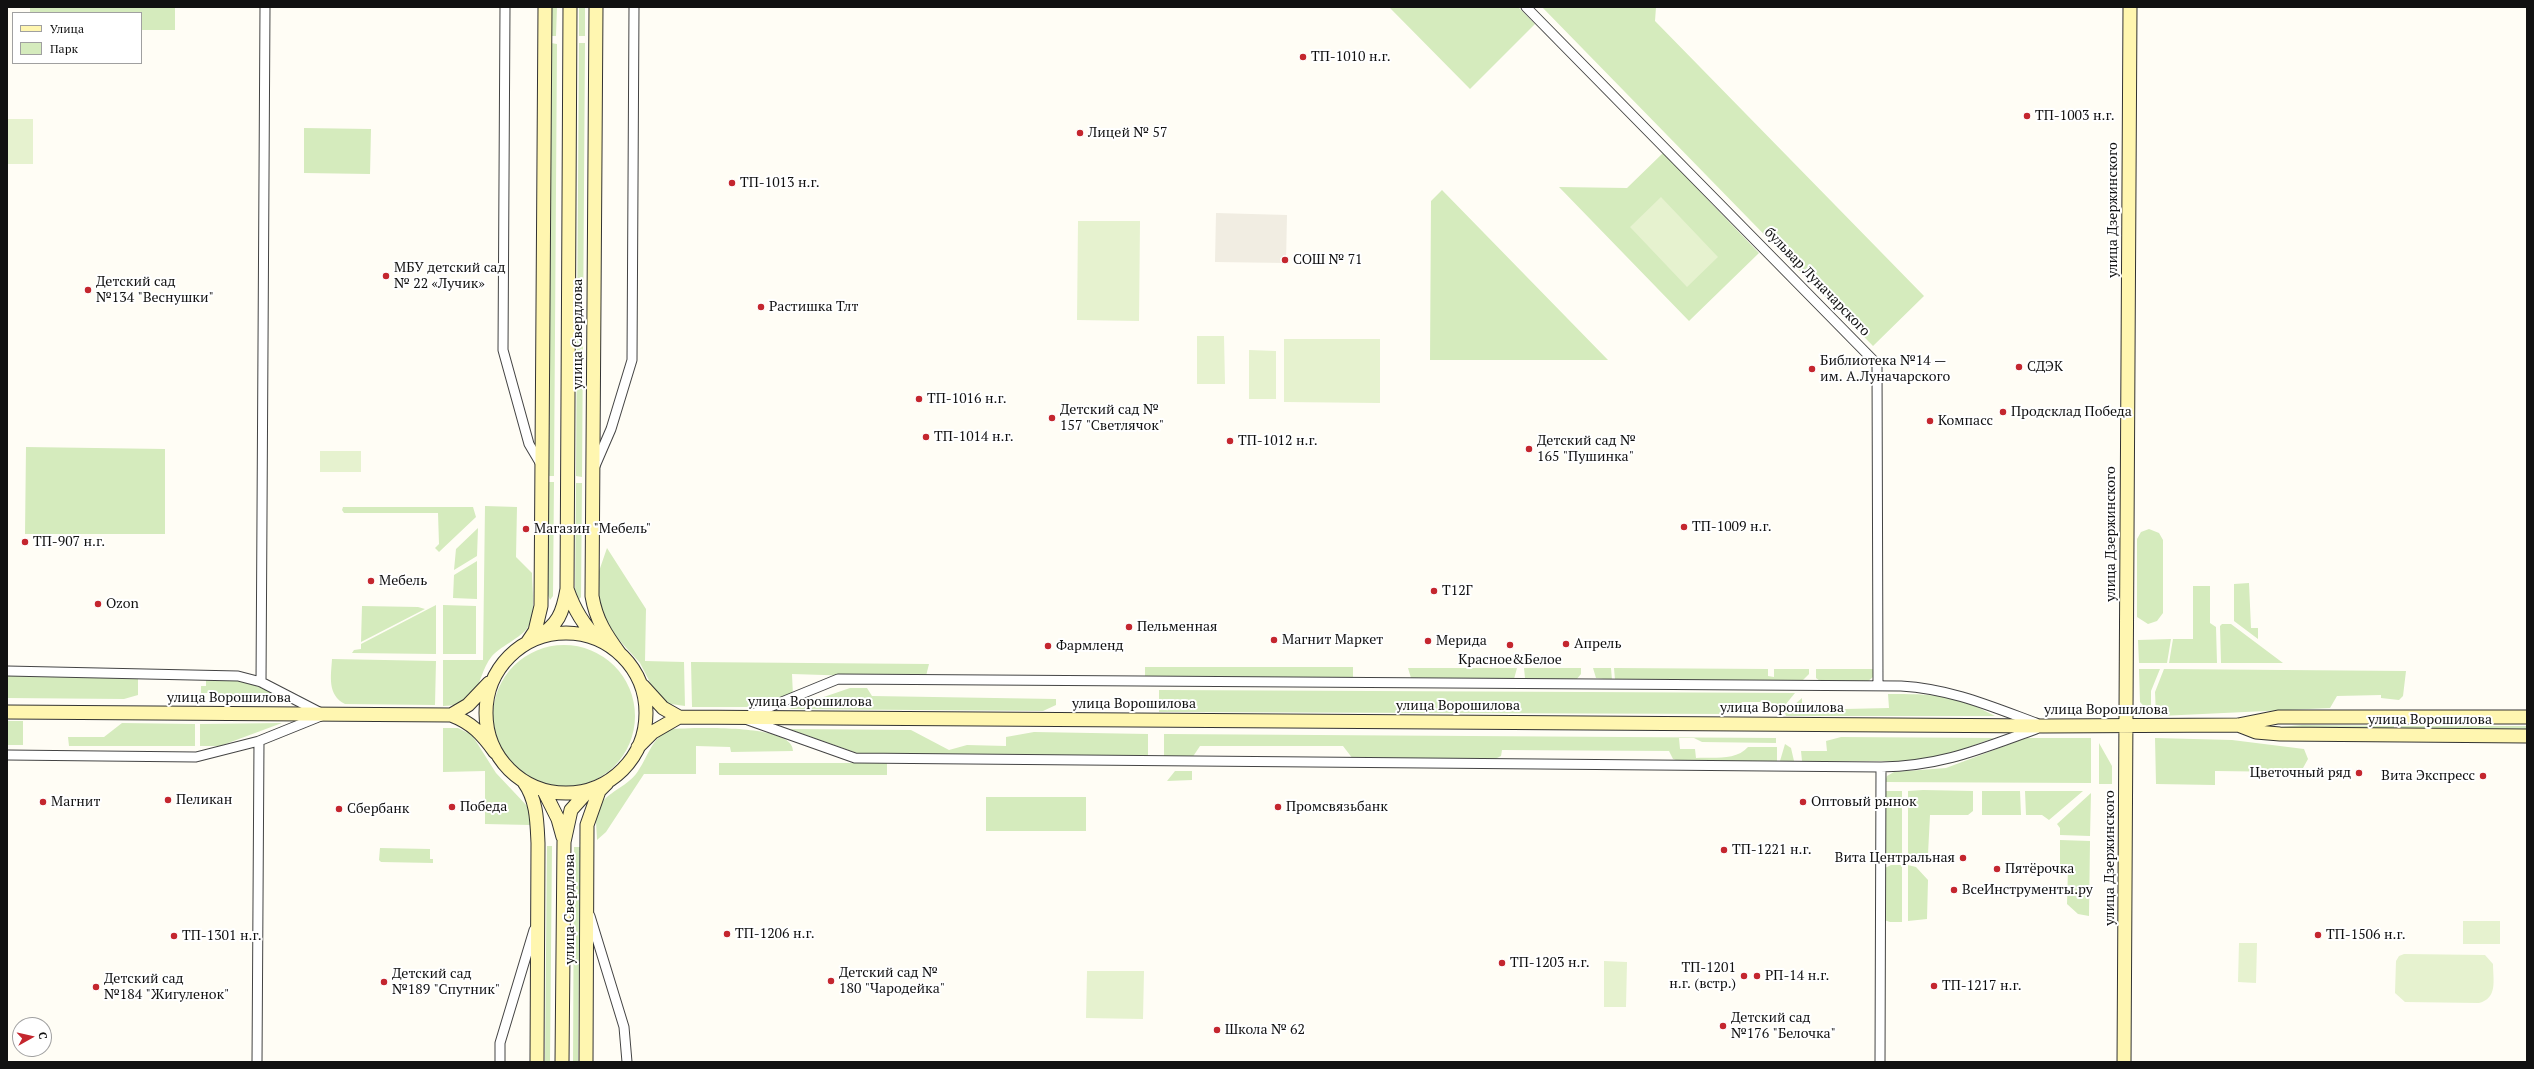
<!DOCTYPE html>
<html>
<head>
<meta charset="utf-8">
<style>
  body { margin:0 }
  #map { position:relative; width:2534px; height:1069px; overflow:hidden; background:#fffdf5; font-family:"PT Serif",serif }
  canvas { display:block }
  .frame { position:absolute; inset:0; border:8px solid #111; pointer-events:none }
  .legend { position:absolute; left:12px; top:12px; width:130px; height:52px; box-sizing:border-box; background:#fff; border:1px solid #a0a0a0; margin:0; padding:5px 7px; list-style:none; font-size:12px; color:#111 }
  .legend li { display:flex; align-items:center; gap:8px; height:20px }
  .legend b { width:20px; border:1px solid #a0a0a0 }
  .north { position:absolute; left:12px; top:1017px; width:40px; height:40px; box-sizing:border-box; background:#fff; border:1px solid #a0a0a0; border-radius:50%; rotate:82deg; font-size:11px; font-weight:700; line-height:16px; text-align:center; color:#111 }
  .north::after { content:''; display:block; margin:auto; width:14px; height:18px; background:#c4262e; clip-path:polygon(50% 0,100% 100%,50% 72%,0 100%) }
</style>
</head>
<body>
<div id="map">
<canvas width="2534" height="1069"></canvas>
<div class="frame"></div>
<ul class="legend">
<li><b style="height:5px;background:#fff6b0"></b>Улица</li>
<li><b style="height:11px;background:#d5ebbd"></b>Парк</li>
</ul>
<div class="north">С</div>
</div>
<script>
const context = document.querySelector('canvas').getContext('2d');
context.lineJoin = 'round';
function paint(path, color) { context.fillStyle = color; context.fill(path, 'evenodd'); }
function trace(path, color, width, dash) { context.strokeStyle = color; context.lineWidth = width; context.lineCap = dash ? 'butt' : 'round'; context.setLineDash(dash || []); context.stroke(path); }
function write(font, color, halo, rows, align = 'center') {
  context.font = font + ' "PT Serif",serif'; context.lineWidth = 4; context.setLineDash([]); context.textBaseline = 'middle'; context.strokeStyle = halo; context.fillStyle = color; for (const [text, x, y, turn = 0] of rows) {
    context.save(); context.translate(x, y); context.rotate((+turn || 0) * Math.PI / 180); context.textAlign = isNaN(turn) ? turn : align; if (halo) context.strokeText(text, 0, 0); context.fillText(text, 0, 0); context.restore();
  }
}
const green = new Path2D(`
  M30 7H175V30H141V13H30Z
  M550 7H557L556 36H550Z
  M579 7H585V36H579Z
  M1389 7H1518L1535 24 1470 89Z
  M1542 7H1656L1655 21 1924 296 1873 346Z
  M551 43 557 44 554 476H549Z
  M579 43H585L582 477 576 476Z
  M304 128 371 129 370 174 304 173Z
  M1663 153 1759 253 1689 321 1559 187 1627 188Z
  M1442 190 1608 360H1430L1431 201Z
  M26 447 165 449V534H25Z
  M548 482H554L553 596 550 600 548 595Z
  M576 483H582L581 597 578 601 575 597Z
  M485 506 517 507 516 557 532 573C532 589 536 611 529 625 525 636 502 645 492 656 482 668 480 687 471 697 463 706 453 705 443 706V660H483Z
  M343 507H473L476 517 439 552 435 548 439 544 438 513H344L342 510Z
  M478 528 477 556 454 570 456 549Z
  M2149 529 2159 533 2163 540V613L2157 621 2148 624 2137 617V539L2141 532Z
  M607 548 646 609 645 661 684 662 685 706 664 703 655 692 640 663 610 630 598 609 597 577Z
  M477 561V599L453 598 454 575Z
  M2249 583 2251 628H2258V639L2234 621V584Z
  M2193 586H2210V623L2216 627 2217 663H2169L2173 639H2193Z
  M436 605V654L352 653 354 650 361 649V644Z
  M443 605 476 606V654H443Z
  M362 606 418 607 425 609 361 642Z
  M2222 624H2231L2283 663H2221L2220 626Z
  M2171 639 2167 663H2139L2138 640Z
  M493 716a71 71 0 1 1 142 0a71 71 0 1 1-142 0Z
  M332 659 436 661 435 705 345 704C327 695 331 676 332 659Z
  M691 662 929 664 926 676 920 678 792 674 793 696 753 707H692Z
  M1145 667H1353V678H1145Z
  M1408 668H1517L1514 679 1411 678Z
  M1524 668H1581V674L1576 680 1529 679 1525 678Z
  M1593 668H1611L1612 680 1596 678Z
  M1614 668 1768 669V676L1774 677V669H1809V674L1802 681 1615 680Z
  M1816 669H1873V677L1867 682 1820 681 1816 678Z
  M2139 669H2160L2151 691V714L2140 702Z
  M2164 669 2406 671 2403 696 2399 700 2381 698V695L2337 696 2330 708 2160 716 2156 715 2155 692Z
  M7 675H138V695L124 699 7 698Z
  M220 677 249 683 289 700 211 699V693H201V686H206V678Z
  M850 688H867L872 696 1056 699V705L1043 711 789 709Z
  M1159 690 1795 693 1781 710 1770 702H1742L1733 714 1159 712Z
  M1888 694C1932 694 1955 694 1995 716H1786L1785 713 1802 698V710L1889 708Z
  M7 721H23V745H7Z
  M122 723 195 724V746H69L68 737H104Z
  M282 723 220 746H200V724Z
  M2302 725 2394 726V731L2269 728Z
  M2401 726H2527V732L2401 731Z
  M443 728H458L472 735 496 773 529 808 531 825 485 824V771L443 772Z
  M670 729C690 728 794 723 793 751L731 752 730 747 696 746V774H644L606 832 597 840C597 830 594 815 599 807 607 792 626 787 636 774 648 758 651 738 670 729Z
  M789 729 911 730 949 750 967 745 1006 746V737L1034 732 1148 734V758L860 754Z
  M1164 734 1776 738V743L1702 742 1694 738H1679L1680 749H1695L1696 758C1713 757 1736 761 1748 747H1777V761H1679L1673 759 1669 751 1502 750 1501 756 1495 759H1353L1343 746H1200L1192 758H1164Z
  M1841 737 1994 738 1941 757 1908 761H1802L1801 751H1827L1826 741Z
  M2026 738H2091V783L1885 782 1887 776 1894 772 1946 768Z
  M2155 738 2232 740 2304 749 2308 759 2303 768 2294 772 2215 771V785L2156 784Z
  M2099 743 2112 766V784H2099Z
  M1785 744 1791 748 1794 761H1780Z
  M719 763H887V775H719Z
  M1175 771H1192V780L1167 781Z
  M1923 790 1973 791V811L1968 815H1930L1928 854 1921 858H1908V791Z
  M1884 791H1902V858L1888 857 1884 852Z
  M1982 791H2020L2021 815H1982Z
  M2025 791H2083L2049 820 2042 815H2026Z
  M2091 793 2090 836 2060 835V828L2057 824Z
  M986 797H1086V831H986Z
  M2060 840 2090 841 2089 916 2078 914 2067 904 2068 869 2060 868Z
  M547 846H552L550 1062H545Z
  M574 847H580L578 1062H573Z
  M380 848 430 849V859H433V863L381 862 379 860Z
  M1891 865H1902V922H1890L1884 920 1885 868Z
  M1908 865 1916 867 1928 880 1927 919 1908 921Z`);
const pitch = new Path2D(`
  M7 119H33V164H7Z
  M1661 197 1718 257 1687 287 1630 227Z
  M1078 221H1140L1139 321 1077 320Z
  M1197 336H1224L1225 384H1197Z
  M1284 339H1380V403L1284 402Z
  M1249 350 1276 351V399H1249Z
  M320 451H361V472H320Z
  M2463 921H2500V944H2463Z
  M2239 943H2257L2256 983 2238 982Z
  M2404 954 2485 955 2493 964C2493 980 2498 998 2479 1003L2405 1002 2395 993 2396 961 2399 956Z
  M1604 961 1627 962 1626 1007H1604Z
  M1087 971H1144L1143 1019 1086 1018Z`);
const plaza = new Path2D(`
  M1216 213 1287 215 1286 263 1215 262Z`);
const minor = new Path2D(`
  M505 7 503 350 529 444 542 466
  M1526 7 1877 364 1878 686
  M595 466 611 429 632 360 634 7
  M7 671 238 676 261 682 321 713
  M261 682 265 7
  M750 715 838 679 1901 686C1951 689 1990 706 2036 723
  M748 720 855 758 1881 767C1942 766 1980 749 2036 729
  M7 755 196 757 259 741 321 716
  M590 916 624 1027 627 1062
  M257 1062 259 741
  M500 1062V1043L534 930
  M1880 1062 1881 767`);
const secondary = new Path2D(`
  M596 7 592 596C596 620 606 635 620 654
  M567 589C574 609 583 625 598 639
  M486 713a80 80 0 1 1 160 0a80 80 0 1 1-160 0Z
  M537 637C558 626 563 612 567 589L570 7
  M527 643 535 631 541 606 545 7
  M643 686 663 708 679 717
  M7 712 451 715C472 723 482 734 495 752
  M451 715 468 705 489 683
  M2238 725 2256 732 2280 734 2527 736
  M638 747 653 732 679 717 2043 726 2238 725 2278 717H2527
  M524 782C537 800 537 822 538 843L537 1062
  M544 791 558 819 563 837
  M562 1062 564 842 571 810 588 791
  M586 1062 587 825 599 791 607 783
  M2124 1062 2130 7`);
const markers = [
  [1303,57,4,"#c4262e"],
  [2027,116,4,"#c4262e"],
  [1080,133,4,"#c4262e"],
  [732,183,4,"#c4262e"],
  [1285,260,4,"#c4262e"],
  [386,276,4,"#c4262e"],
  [88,290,4,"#c4262e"],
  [761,307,4,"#c4262e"],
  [2019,367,4,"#c4262e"],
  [1812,369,4,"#c4262e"],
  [919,399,4,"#c4262e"],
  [2003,412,4,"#c4262e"],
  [1052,418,4,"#c4262e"],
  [1930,421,4,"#c4262e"],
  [926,437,4,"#c4262e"],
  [1230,441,4,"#c4262e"],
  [1529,449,4,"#c4262e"],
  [1684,527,4,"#c4262e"],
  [526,529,4,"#c4262e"],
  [25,542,4,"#c4262e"],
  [371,581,4,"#c4262e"],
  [1434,591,4,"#c4262e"],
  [98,604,4,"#c4262e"],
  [1129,627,4,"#c4262e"],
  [1274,640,4,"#c4262e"],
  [1428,641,4,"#c4262e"],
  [1566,644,4,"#c4262e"],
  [1510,645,4,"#c4262e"],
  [1048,646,4,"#c4262e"],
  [2359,773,4,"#c4262e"],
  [2483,776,4,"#c4262e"],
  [168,800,4,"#c4262e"],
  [43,802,4,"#c4262e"],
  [1803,802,4,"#c4262e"],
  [452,807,4,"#c4262e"],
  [1278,807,4,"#c4262e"],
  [339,809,4,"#c4262e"],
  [1724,850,4,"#c4262e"],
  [1963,858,4,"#c4262e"],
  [1997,869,4,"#c4262e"],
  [1954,890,4,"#c4262e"],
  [727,934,4,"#c4262e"],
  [2318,935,4,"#c4262e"],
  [174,936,4,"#c4262e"],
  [1502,963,4,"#c4262e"],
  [1744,976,4,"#c4262e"],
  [1757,976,4,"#c4262e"],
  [831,981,4,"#c4262e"],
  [384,982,4,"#c4262e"],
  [1934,986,4,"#c4262e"],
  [96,987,4,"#c4262e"],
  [1723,1026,4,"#c4262e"],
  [1217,1030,4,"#c4262e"]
];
const poiNames = [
  ["ТП-1010 н.г.",1311,57],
  ["ТП-1003 н.г.",2035,116],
  ["Лицей № 57",1088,133],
  ["ТП-1013 н.г.",740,183],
  ["СОШ № 71",1293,260],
  ["МБУ детский сад",394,268],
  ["№ 22 «Лучик»",394,284],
  ["Детский сад",96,282],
  ["№134 \"Веснушки\"",96,298],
  ["Растишка Тлт",769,307],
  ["Библиотека №14 —",1820,361],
  ["им. А.Луначарского",1820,377],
  ["СДЭК",2027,367],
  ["ТП-1016 н.г.",927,399],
  ["Детский сад №",1060,410],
  ["157 \"Светлячок\"",1060,426],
  ["Продсклад Победа",2011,412],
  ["Компасс",1938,421],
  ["ТП-1014 н.г.",934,437],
  ["ТП-1012 н.г.",1238,441],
  ["Детский сад №",1537,441],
  ["165 \"Пушинка\"",1537,457],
  ["ТП-1009 н.г.",1692,527],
  ["Магазин \"Мебель\"",534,529],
  ["ТП-907 н.г.",33,542],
  ["Мебель",379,581],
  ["T12Г",1442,591],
  ["Ozon",106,604],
  ["Пельменная",1137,627],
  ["Магнит Маркет",1282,640],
  ["Мерида",1436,641],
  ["Апрель",1574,644],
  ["Фармленд",1056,646],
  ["Красное&Белое",1510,660,"center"],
  ["Цветочный ряд",2351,773,"right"],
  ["Вита Экспресс",2475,776,"right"],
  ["Пеликан",176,800],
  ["Магнит",51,802],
  ["Оптовый рынок",1811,802],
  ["Победа",460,807],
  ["Промсвязьбанк",1286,807],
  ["Сбербанк",347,809],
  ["ТП-1221 н.г.",1732,850],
  ["Вита Центральная",1955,858,"right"],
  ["Пятёрочка",2005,869],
  ["ВсеИнструменты.ру",1962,890],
  ["ТП-1206 н.г.",735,934],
  ["ТП-1506 н.г.",2326,935],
  ["ТП-1301 н.г.",182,936],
  ["ТП-1203 н.г.",1510,963],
  ["ТП-1201",1736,968,"right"],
  ["н.г. (встр.)",1736,984,"right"],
  ["Детский сад №",839,973],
  ["180 \"Чародейка\"",839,989],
  ["Детский сад",392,974],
  ["№189 \"Спутник\"",392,990],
  ["РП-14 н.г.",1765,976],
  ["Детский сад",104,979],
  ["№184 \"Жигуленок\"",104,995],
  ["ТП-1217 н.г.",1942,986],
  ["Детский сад",1731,1018],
  ["№176 \"Белочка\"",1731,1034],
  ["Школа № 62",1225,1030]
];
const streetNames = [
  ["улица Дзержинского",2113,210,-90],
  ["бульвар Луначарского",1817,282,46],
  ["улица Свердлова",578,334,-90],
  ["улица Дзержинского",2111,534,-90],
  ["улица Ворошилова",229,698],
  ["улица Ворошилова",810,702],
  ["улица Ворошилова",1134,704],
  ["улица Ворошилова",1458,706],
  ["улица Ворошилова",1782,708],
  ["улица Ворошилова",2106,710],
  ["улица Ворошилова",2430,720],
  ["улица Дзержинского",2110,858,-90],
  ["улица Свердлова",570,909,-90]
];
paint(green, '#d5ebbd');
paint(pitch, '#e6f2cf');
paint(plaza, '#f1ede2');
trace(minor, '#444', 11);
trace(secondary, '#333', 15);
trace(minor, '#fff', 9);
trace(secondary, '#fff6b0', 13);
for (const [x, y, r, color] of markers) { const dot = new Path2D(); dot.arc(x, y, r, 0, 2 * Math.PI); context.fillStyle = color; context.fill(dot); trace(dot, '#fff', 1.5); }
write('14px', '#111', '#fff', poiNames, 'left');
write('14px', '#111', '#fff', streetNames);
</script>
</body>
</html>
